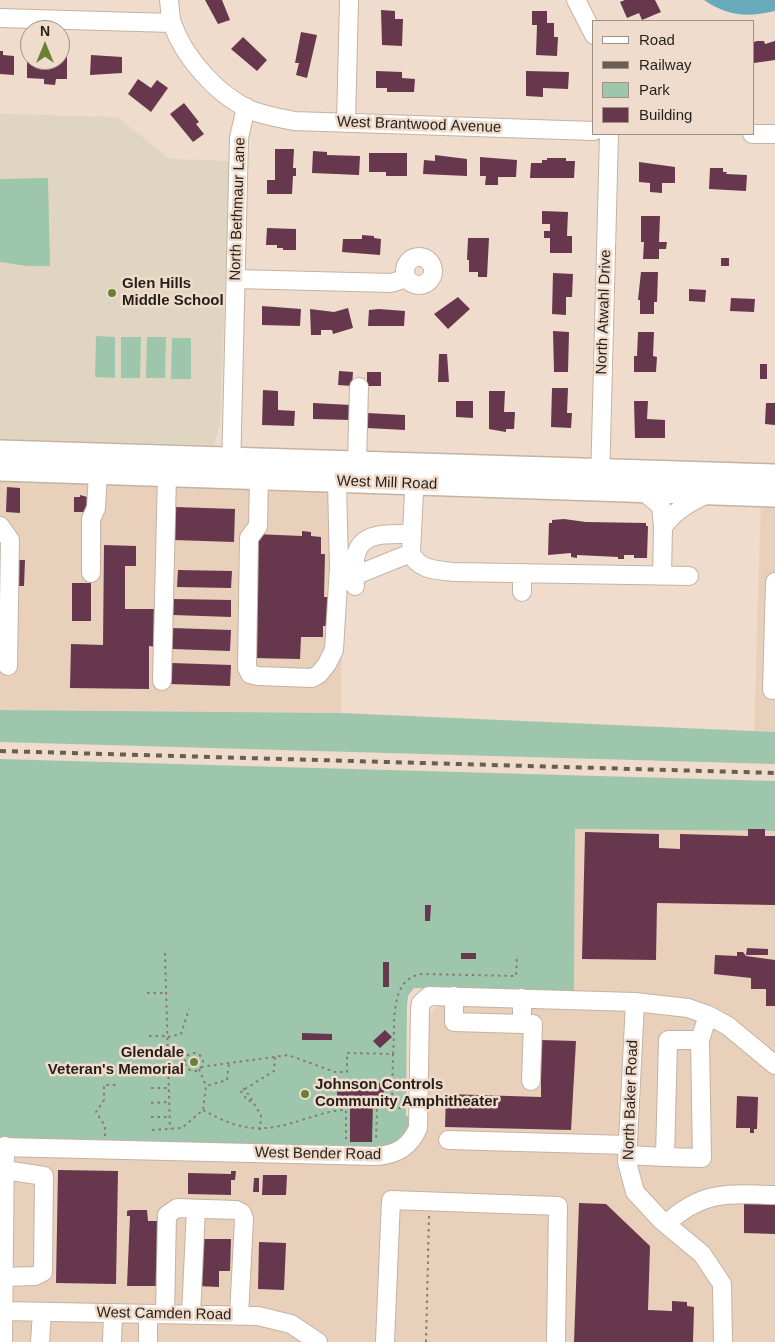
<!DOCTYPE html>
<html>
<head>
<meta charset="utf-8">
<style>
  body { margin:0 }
  #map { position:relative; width:775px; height:1342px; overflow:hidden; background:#efdccc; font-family:Helvetica,sans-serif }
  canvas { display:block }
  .legend { position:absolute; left:592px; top:20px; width:162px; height:115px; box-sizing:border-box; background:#efdccc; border:1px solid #9f9084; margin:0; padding:6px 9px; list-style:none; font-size:15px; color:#261f19 }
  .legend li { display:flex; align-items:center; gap:10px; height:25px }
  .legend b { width:25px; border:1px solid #9f9084 }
  .north { position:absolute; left:20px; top:20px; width:50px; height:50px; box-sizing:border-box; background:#efdccc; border:1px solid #9f9084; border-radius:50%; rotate:0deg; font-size:14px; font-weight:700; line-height:20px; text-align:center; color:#261f19 }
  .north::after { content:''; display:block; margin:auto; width:18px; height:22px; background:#6a8133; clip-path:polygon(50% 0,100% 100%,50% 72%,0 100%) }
</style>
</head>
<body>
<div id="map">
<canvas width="775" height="1342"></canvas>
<ul class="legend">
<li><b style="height:6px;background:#fff"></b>Road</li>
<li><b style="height:6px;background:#695e54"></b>Railway</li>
<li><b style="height:14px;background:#9ec6ad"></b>Park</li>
<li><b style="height:14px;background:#66374d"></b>Building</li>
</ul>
<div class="north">N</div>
</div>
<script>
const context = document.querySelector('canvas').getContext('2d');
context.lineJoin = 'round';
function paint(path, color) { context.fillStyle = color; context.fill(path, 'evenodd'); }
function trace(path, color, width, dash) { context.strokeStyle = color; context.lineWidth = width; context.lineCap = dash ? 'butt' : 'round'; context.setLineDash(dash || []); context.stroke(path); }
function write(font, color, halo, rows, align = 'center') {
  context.font = font + ' Helvetica,sans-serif'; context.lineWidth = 5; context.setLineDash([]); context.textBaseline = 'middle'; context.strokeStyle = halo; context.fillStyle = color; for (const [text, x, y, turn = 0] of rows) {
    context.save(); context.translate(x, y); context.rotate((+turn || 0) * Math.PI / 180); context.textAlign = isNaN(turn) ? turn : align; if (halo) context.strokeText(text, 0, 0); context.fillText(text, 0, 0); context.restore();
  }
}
const built = new Path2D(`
  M0 477 345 488 341 713 0 710Z
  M761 502H775V732L754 731Z
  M575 829 775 831V1342H0V1154L407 1155 428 1018 436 1007 443 1005 574 1009Z`);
const education = new Path2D(`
  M0 114 117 117 170 159 230 161 220 425 214 445 0 439Z`);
const green = new Path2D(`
  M48 178 50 266H28L0 262V179Z
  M96 336 115 337V378L95 377Z
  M121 337H141L140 378H121Z
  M147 337H166L165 378H146Z
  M172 338H191V379H171Z
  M0 710 341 713 775 732V764L0 742Z
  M0 759 775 781V831L575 829 574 991 414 988 408 996 407 1006 406 1116 412 1117 406 1135 388 1148 0 1139Z`);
const water = new Path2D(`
  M704 0H775V11C747 17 729 17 704 0Z`);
const building = new Path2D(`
  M205 0H222L230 20 218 24Z
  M625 0H655L661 12 642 20 639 13 627 18 620 2Z
  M381 10 395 11V19H403L402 46 382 45Z
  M532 11H547V23H554V37H558L557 56 536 55 537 25H532Z
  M301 32 317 35 307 78 296 75 299 63H295Z
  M243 37 267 60 257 71 231 49Z
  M757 41H764L765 44 775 41V60L754 63V42Z
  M0 51H3V55L14 56V75L0 74Z
  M27 54H30V60H60V55H67V79H56L55 85 44 84V79L27 78Z
  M91 55 122 57V73L90 75Z
  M376 71 402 72V78L415 79 414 92H387V88H376Z
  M526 71 569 72 568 89 543 88V97L526 96Z
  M138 79 151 88 157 80 168 88 151 112 128 94Z
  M184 103 199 122 196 124 204 134 193 142 170 114Z
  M275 149H294L293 168H296V176H293L292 194H267V180H275Z
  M313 151 327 152V155L360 156 359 175 312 173Z
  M369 153H407V176H386V172H369Z
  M435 155 467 159V176L423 174 424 160 435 161Z
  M480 157 517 160 516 177H498V185H485L486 176H480Z
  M547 158H566V161H575L574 178H530L531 163H542V160H547Z
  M639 162 675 167V183H662V193L650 192V183L639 182Z
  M710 168H723V172H727L726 174 747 175 746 191 709 189Z
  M542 211 568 212 567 236H572V253H550V238H544V231H550V224H542Z
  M641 216H660L659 242H667L666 249H659V259H643L644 242H641Z
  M267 228 296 229V250H283V248H277V245H266Z
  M362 235 374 236V238L381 239 380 255 342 252 343 239H362Z
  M468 238H489L487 277H478V272H469V260H467Z
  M721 258H729V266H721Z
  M641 272H658L657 302H654V314H640V300H638Z
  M553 273 573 274 572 297H566V315L552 314Z
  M689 289 706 290 705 302 689 301Z
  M458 297 470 309 448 329 434 314Z
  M731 298 755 299 754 312 730 311Z
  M262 306 301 309 300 326 262 325Z
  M348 308 353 328 333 334 332 330H321V335H311L310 309 334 312Z
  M379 309 405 311 404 326H368L369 310Z
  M553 331 569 332 568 372H554Z
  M638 332H654L653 356 657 357 656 372H634V356H637Z
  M439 354H447L449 382H438Z
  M760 364H767V379H760Z
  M339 371 353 372 352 386 338 385Z
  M367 372H381V386H367Z
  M552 388H568L567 413H572L571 428 551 427Z
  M263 390 278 391V410L295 411 294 426 262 425Z
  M489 391H505L504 412H515L514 429H506V432L489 429Z
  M456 401H473V418L456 417Z
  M634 401H648L647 419 665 420V438H635Z
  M313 403 351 405 350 420 313 419Z
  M766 403H775V425L765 424Z
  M367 413 405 415V430L367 428Z
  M7 487 20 488V513L6 512Z
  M80 495 91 498 86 512H74V497H80Z
  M175 507 235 509 234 542 174 540Z
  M564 519 586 522 646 523V526H648L647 558H634V555H624V559H618V557L577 555V558L571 557V553L548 555 549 523H552V520Z
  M302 531 311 532V536L321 537V554H325L324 597H332L331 626H323V637H301L300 659 253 658 255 534 302 536Z
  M104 545 136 546V566H125V609H156V647L149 646V689L70 688 71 644 103 645Z
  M16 560H25L24 586H15Z
  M178 570 232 571 231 588 177 587Z
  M72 583H91V621H72Z
  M173 599 231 600V617L173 615Z
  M172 628 231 630 230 651 172 649Z
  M172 663 231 665 230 686 171 684Z
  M748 829H765V836H775V905L657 903 656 960 582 959 585 832 659 834V848L680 849V834L748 836Z
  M425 905H431L430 921H425Z
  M747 948 768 949V955H746Z
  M737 952H743L746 956 775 960V1006H766V989H751V978L714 974 715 955 737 956Z
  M461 953H476V959H461Z
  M383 962H389V987H383Z
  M385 1030 392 1037 380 1048 373 1041Z
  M302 1033 332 1034V1040H302Z
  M541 1040 576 1041 571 1130 445 1127 446 1094 541 1097Z
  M337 1080 350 1083 362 1080 384 1084V1102H373L372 1142H350V1101L337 1103Z
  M737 1096 758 1097 757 1129H754V1133H750V1128H736Z
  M58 1170 118 1171 116 1284 56 1283Z
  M231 1171H236L235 1180H231V1195L188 1194V1173L231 1174Z
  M263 1175H287L286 1195H262Z
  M254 1178H259V1192H253Z
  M744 1201H775V1234L744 1233Z
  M579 1203 606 1204 650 1246 648 1310 672 1311V1301L687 1302V1306L694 1307 693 1342H574Z
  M130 1210H147L148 1221H162L160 1286H127L130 1216H127V1211Z
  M198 1239H231L230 1271H219V1287L197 1286Z
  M259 1242 286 1243 284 1290 258 1289Z`);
const path = new Path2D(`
  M165 953 170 1129
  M147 993H165
  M149 1036H166
  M168 1037 181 1034 189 1009
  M185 1062a9 9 0 1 1 18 0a9 9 0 1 1-18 0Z
  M393 1054C396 1027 387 979 422 974L516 976 517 955
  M201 1067 288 1055 335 1072H347V1053L393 1054 392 1108 377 1107 376 1141
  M199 1069 206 1086
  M151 1088H168
  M245 1089 274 1071 275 1057
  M251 1101H248L240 1090 245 1089 261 1115 260 1130
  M151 1103 169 1102
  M392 1108H405
  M203 1110C242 1132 263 1133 305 1119 319 1115 331 1110 346 1110V1140
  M151 1117H169
  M152 1130 182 1128 203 1110 206 1086 227 1080 229 1064
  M105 1136V1126L96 1112 104 1100V1085H117
  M426 1342 429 1216`);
const minor = new Path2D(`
  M169 0C170 7 170 16 172 23 184 58 219 97 253 111 267 116 280 118 294 121L594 131
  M576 0 594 35
  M0 18 172 23
  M346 122 349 0
  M752 134H775
  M405 271a14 14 0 1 1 28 0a14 14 0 1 1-28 0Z
  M236 279 391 283 407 278
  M357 462 359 387
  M231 471 239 138 246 107
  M415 472 411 553C418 570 437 570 453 572L689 576
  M259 478 258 526 249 538 247 668 250 674 258 676 312 678 319 674 327 664 334 650 339 567 337 481
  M600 482 609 134
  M644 492 661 506 663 527 662 576
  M0 526 10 540 8 666
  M663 527C675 510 689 503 707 494
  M91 573V519L96 508 98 473
  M522 574V592
  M354 576 411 553
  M355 586C350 536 367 533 411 534
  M162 681 167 475
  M772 690 775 582
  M454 996V1022L522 1024
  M522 998V1024H533L531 1081
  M635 1002 627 1162 635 1192 661 1220 702 1254 722 1284 723 1342
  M448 1140 628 1145
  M0 1147 376 1156C396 1155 410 1147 418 1128L420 1009 421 1003 429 996 635 1002 688 1008 708 1015 728 1026 775 1065
  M628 1155 665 1157 668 1040H700L708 1015
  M665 1157 702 1158 700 1040
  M666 1224C703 1190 727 1194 775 1195
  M3 1277 35 1276 43 1272 44 1176 5 1170
  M3 1311 258 1316 291 1324 318 1342
  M165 1314 167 1215 177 1208 236 1210 242 1213 244 1219 239 1316
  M191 1315 196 1209
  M3 1342 5 1146
  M40 1342 42 1312
  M112 1342 113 1313
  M148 1342V1314
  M385 1342 391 1200 558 1206 556 1342`);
const major = new Path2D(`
  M0 451 775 475
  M0 470 775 496`);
const rail = new Path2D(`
  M0 751 775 773`);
const markers = [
  [112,293,5,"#6a8133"],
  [194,1062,5,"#6a8133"],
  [305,1094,5,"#6a8133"]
];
const streetNames = [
  ["West Brantwood Avenue",419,125,2],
  ["North Bethmaur Lane",238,209,-88],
  ["North Atwahl Drive",604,312,-88],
  ["West Mill Road",387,483,2],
  ["North Baker Road",631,1100,-88],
  ["West Bender Road",318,1154,1],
  ["West Camden Road",164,1314,1]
];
const poiNames = [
  ["Glen Hills",122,284],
  ["Middle School",122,301],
  ["Glendale",184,1053,"right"],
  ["Veteran's Memorial",184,1070,"right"],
  ["Johnson Controls",315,1085],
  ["Community Amphitheater",315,1102]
];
paint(built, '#e9d0bb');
paint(education, '#dfd5c0');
paint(green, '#9ec6ad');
paint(water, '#67aabc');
paint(building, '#66374d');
trace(minor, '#c4b2a3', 20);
trace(major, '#c4b2a3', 24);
trace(path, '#887b70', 2, [2.5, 4]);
trace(minor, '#fff', 18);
trace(major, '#fff', 21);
trace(rail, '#695e54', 4, [6, 6]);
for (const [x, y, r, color] of markers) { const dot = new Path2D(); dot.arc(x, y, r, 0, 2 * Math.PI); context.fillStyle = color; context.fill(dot); trace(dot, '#efdccc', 2); }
write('15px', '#261f19', '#efdccc', streetNames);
write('bold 15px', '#261f19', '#efdccc', poiNames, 'left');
</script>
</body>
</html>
